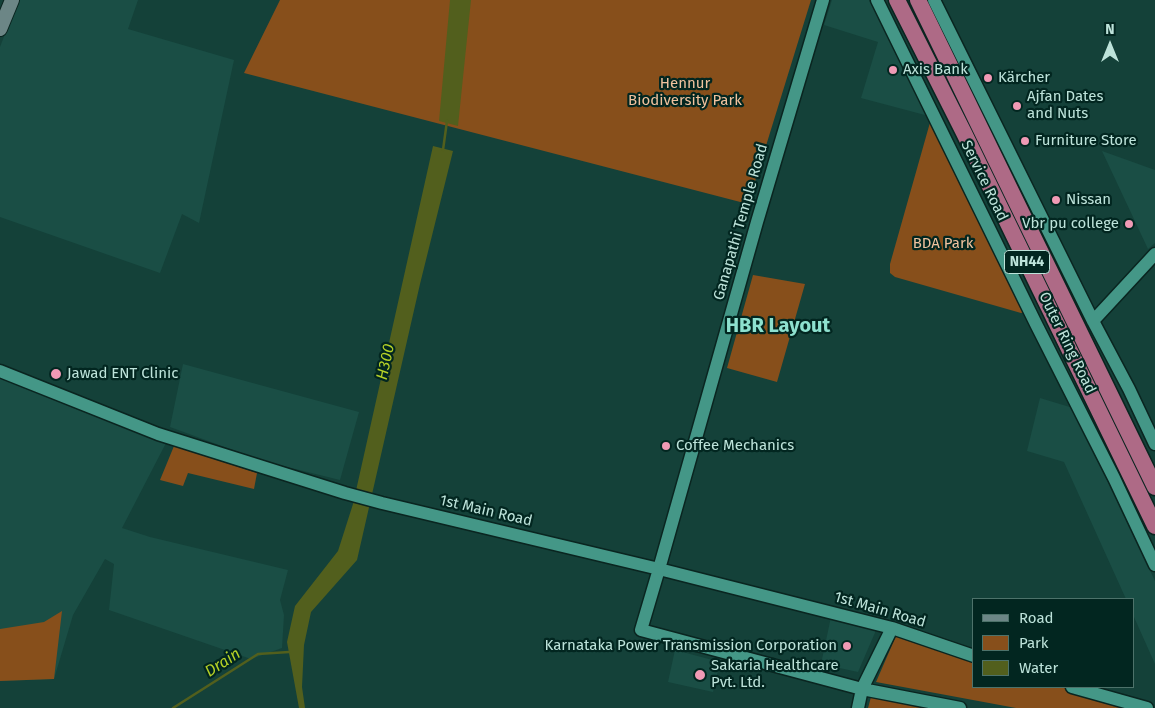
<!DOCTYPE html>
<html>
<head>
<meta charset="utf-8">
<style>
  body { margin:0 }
  #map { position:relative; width:1155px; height:708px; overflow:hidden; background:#144139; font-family:"Fira Sans",sans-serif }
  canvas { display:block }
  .legend { position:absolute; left:972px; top:598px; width:162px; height:90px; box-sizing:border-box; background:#022620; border:1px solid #4d726a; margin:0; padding:6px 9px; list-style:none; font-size:15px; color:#bde3da }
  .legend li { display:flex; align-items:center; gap:10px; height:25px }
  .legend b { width:25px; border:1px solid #4d726a }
  .north { position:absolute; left:1085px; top:20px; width:50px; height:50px; -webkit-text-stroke:4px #022620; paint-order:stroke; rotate:0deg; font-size:14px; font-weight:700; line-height:20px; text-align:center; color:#bde3da }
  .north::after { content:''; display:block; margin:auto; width:18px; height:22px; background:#bde3da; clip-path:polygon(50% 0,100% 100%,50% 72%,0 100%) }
</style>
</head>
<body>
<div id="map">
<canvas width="1155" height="708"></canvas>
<ul class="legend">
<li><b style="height:6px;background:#6c8686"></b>Road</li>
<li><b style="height:14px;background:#874f1b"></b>Park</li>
<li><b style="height:14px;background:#525f1d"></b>Water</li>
</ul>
<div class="north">N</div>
</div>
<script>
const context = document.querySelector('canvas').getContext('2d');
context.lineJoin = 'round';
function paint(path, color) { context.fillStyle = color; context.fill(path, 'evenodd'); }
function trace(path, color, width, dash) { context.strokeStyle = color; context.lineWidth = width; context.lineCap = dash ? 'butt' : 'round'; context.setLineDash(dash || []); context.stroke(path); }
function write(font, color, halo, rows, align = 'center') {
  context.font = font + ' "Fira Sans",sans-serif'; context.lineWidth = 4.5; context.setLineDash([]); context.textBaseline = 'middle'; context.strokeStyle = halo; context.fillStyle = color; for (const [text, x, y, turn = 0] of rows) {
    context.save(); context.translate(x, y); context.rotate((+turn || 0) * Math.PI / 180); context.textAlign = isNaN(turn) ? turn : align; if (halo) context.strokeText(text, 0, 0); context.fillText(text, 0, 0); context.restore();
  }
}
const built = new Path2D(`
  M18 0H138L128 29 234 60 199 223 182 214 160 273 0 217V47Z
  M832 0H869L927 108 925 115 861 98 878 42 824 25Z
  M1102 151 1155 170V243L1148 249Z
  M183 364 359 412 340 480 263 461 170 427Z
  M0 375 166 443 122 528 150 537 288 570 280 600 284 615 282 648 251 659 109 610 114 564 105 559 73 615 54 679 0 681Z
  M1040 398 1073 408 1155 581V664L1134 617V599H1126L1064 462 1027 451Z
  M831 617 877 628 858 672 821 664Z
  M675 650 720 662 713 692 668 682Z`);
const green = new Path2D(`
  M280 0H811L748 204 244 73Z
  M931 119 1025 312 1021 313 895 277 890 273V264Z
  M753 275 805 284 777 382 727 368Z
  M174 446 257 473 254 489 188 473 183 486 160 480Z
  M62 611 54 679 0 681V629L44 622Z
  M896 636 974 660V687H1061L1130 708H1016L876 682Z
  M871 697 924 708H868Z`);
const water = new Path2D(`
  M450 0H471L458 126 439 121Z
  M433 146 453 151 420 284 357 560 311 612 304 645 302 687 305 708H299L287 642 295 606 338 551 353 504Z`);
const stream = new Path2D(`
  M443 150 447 121
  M173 708 258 654 289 652`);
const tertiary = new Path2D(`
  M823 0 757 222 659 569 641 630 862 689 960 708
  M877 0 1036 324 1114 478 1155 565
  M934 0 1093 321 1129 389 1155 444
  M1093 321 1155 254
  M0 371 158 434 345 493 382 503 659 569 892 628 974 656
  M1072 687 1147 708
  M858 708 862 689 892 628`);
const secondary = new Path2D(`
  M0 29 12 0`);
const trunk = new Path2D(`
  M897 0 964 133 1155 526
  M918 0 1155 487`);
const markers = [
  [893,70,5,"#f09ab5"],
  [988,78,5,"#f09ab5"],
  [1017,106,5,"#f09ab5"],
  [1025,141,5,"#f09ab5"],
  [1056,200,5,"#f09ab5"],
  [1129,224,5,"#f09ab5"],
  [56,374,6,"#f09ab5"],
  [666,446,5,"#f09ab5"],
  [847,646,5,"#f09ab5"],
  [700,675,6,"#f09ab5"]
];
const shields = [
  [1027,262,45]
];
const shieldNames = [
  ["NH44",1027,262]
];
const poiNames = [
  ["Axis Bank",903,70],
  ["Kärcher",998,78],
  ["Ajfan Dates",1027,97],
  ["and Nuts",1027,114],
  ["Furniture Store",1035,141],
  ["Nissan",1066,200],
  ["Vbr pu college",1119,224,"right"],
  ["Jawad ENT Clinic",67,374],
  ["Coffee Mechanics",676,446],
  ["Karnataka Power Transmission Corporation",837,646,"right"],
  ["Sakaria Healthcare",711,666],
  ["Pvt. Ltd.",711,683]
];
const parkNames = [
  ["Hennur",685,84],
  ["Biodiversity Park",685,101],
  ["BDA Park",943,244]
];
const streetNames = [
  ["Service Road",984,181,64],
  ["Ganapathi Temple Road",741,222,-74],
  ["Outer Ring Road",1067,343,64],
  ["1st Main Road",486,511,13],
  ["1st Main Road",880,610,16]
];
const waterNames = [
  ["H300",386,362,-78],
  ["Drain",223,663,-33]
];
const districtNames = [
  ["HBR Layout",778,326]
];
paint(built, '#1a4e45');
paint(green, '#874f1b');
paint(water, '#525f1d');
trace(stream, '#525f1d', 2.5);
trace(tertiary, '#0a2520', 15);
trace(secondary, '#0a2520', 16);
trace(trunk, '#0a2520', 19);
trace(tertiary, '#449787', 12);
trace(secondary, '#6c8686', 14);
trace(trunk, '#ae6a86', 16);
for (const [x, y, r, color] of markers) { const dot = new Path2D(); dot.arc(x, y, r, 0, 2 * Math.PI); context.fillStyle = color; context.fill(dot); trace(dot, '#022620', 2); }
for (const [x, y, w] of shields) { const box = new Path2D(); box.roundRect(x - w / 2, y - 11.5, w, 23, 4); context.fillStyle = '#022620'; context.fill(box); trace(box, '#bde3da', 1); }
write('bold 14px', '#bde3da', null, shieldNames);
write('15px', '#bde3da', '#022620', poiNames, 'left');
write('15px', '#f1c29e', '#022620', parkNames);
write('15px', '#bde3da', '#022620', streetNames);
write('italic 16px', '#b5d127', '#022620', waterNames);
write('bold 20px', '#8ee1cf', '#022620', districtNames);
</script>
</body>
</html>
